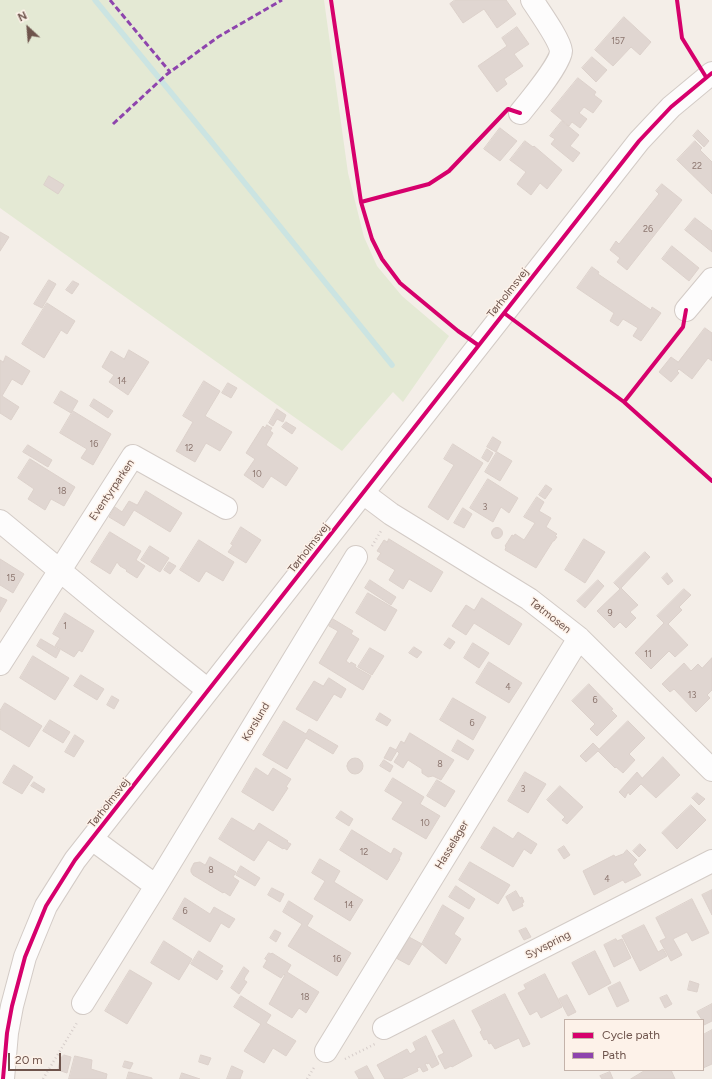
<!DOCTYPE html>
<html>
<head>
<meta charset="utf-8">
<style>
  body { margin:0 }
  #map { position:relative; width:712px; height:1079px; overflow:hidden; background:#f4eee8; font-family:Figtree,sans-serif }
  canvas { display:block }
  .legend { position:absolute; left:564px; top:1019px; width:140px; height:52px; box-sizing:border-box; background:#fdf2e9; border:1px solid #c4b3aa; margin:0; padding:5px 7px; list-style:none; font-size:12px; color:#6e544c }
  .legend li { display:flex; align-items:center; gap:8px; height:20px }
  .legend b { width:20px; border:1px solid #c4b3aa }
  .north { position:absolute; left:8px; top:8px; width:40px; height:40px; -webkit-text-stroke:3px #fdf2e9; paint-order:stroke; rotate:334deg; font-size:11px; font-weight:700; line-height:16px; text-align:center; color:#6e544c }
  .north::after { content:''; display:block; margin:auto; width:14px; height:18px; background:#6e544c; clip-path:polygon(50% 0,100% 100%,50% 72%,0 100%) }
  .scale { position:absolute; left:8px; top:1053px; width:53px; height:18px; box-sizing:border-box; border:2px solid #6e544c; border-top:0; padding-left:5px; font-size:12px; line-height:14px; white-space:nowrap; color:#6e544c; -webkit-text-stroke:3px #fdf2e9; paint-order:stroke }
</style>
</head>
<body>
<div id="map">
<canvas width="712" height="1079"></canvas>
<ul class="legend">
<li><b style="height:5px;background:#d6006c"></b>Cycle path</li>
<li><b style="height:5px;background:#8e44ad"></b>Path</li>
</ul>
<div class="north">N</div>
<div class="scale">20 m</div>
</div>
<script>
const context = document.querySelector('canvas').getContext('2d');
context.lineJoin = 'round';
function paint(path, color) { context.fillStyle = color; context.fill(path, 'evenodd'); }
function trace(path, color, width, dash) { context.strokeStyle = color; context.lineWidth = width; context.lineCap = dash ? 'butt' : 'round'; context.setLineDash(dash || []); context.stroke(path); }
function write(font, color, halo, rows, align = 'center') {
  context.font = font + ' Figtree,sans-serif'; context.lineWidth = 3; context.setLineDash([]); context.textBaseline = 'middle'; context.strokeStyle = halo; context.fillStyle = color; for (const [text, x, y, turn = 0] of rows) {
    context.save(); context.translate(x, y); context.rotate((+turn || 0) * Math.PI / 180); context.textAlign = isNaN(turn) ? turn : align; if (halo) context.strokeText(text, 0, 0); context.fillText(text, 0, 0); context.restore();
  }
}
const green = new Path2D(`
  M0 0H324L348 173 364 237 377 266 402 296 449 336 403 402 393 392 342 451 0 208Z`);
const stream = new Path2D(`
  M95 0 210 140 392 365`);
const building = new Path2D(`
  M455 0H506L516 14 497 28 484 9 463 23 450 4Z
  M624 17 651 42 640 55 631 47 613 66 595 50Z
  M517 27 529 44 514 54 523 66 504 79 507 84 497 92 478 66 507 46 502 38Z
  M592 57 607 70 596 82 582 68Z
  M578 78 596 92 594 95 602 101 593 113 584 107 579 113 587 119 580 128 572 122 569 126 551 111Z
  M562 121 579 135 570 146 580 153 573 162 551 144 555 139 550 136Z
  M500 128 517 141 500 161 484 149Z
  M698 130 709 141 704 147 693 136Z
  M525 141 533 147 534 146 562 170 547 189 540 183 531 195 517 184 526 172 510 160Z
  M695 141 702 148 700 150 712 162V194L677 160Z
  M49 176 64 185 58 194 44 185Z
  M662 184 682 200 627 270 617 262 620 258 610 250 616 241 619 244 659 194 656 191Z
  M695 218 712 231V252L685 230Z
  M0 232 9 237 0 251Z
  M672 246 699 268 689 281 662 259Z
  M592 267 599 272 598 274 651 310 652 307 661 313 641 341 633 336 638 328 623 319 618 326 610 321 614 313 577 288Z
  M49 280 56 284 42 308 34 304Z
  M73 281 79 284 72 294 66 290Z
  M47 303 75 321 67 334 61 330 44 358 22 344Z
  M705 328 712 333V361L708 358 692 379 679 369 677 371 679 373 671 382 659 372 671 357 678 362Z
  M129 350 149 362 128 395 109 382 114 375 102 367 111 351 124 359Z
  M6 356 30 371 22 385 12 379 2 396 19 407 11 420 0 413V360L3 362Z
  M204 381 220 391 205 416 232 432 220 451 206 443 195 462 176 451 193 422 183 416Z
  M228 383 237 388 231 398 222 393Z
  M61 391 78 401 71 413 54 403Z
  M94 399 113 411 108 418 90 406Z
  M277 409 286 415 283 422 277 419 273 426 269 423Z
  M73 411 111 434 93 465 81 458 87 449 60 433Z
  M286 422 296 428 292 434 282 427Z
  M267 425 272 428 270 431 273 433 266 445 298 468 286 486 271 476 263 488 244 475 255 459 246 453 263 426 265 428Z
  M493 437 501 442 496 452 487 447Z
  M453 444 483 463 448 520 428 507 454 465 444 459Z
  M28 445 52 460 48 467 23 452Z
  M487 449 493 453 488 462 482 458Z
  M497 452 512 461 500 481 485 472Z
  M30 459 75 487 64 506 51 499 45 510 28 499 34 489 18 478Z
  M488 479 518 498 509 513 501 507 493 522 470 508Z
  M546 485 552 489 545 499 539 495Z
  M146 491 182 513 170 532 134 510 124 526 109 517 115 507 122 512 129 501 137 505Z
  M537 497 544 502 539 511 551 518 546 527 557 534 555 536 557 537 554 541H553L536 568 505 550 506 547 505 546 512 535 514 536 515 534 524 540 535 523 524 517Z
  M463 508 472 514 464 528 454 523Z
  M241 527 261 540 246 563 228 552 233 545 231 544Z
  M491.5 533a5.5 5.5 0 1 1 11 0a5.5 5.5 0 1 1-11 0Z
  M110 532 141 551 136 560 145 566 137 578 126 571 127 570 120 566 117 562 110 574 91 562Z
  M389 539 443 572 431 592 409 579 403 589 389 580 395 570 377 559 381 553 377 551 384 540 387 542Z
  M584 539 605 552 585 583 565 570Z
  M199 540 234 562 223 581 206 571 199 582 180 570Z
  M150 546 169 558 160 572 141 560Z
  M645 552 650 557 621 588 638 605 630 612 636 618 626 628 620 622 614 628 597 611 620 589 614 583Z
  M0 559 24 574 13 593 0 585Z
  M169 562 176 566 170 574 164 570Z
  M667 573 673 581 668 585 662 578Z
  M370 580 396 597 391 605 365 588Z
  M598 580 604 586 585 608 577 601Z
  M684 589 691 595 679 607 682 610 668 624 688 645 675 657 669 651 651 669 635 653 664 623 657 616Z
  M368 593 397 610 385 631 356 613Z
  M0 597 7 600 0 612Z
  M482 598 522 624 509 645 474 623 466 635 452 626 466 605 474 610Z
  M65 613 94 631 82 652 79 650 74 657 55 646 60 638 53 634Z
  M333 619 353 631 351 634 359 639 346 661 350 664 351 662 356 665 355 667 371 676 363 690 319 663 338 631 329 626Z
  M449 638 455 642 450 649 444 645Z
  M41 639 60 650 56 658 37 646Z
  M473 643 489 653 479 668 464 658Z
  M414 647 422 652 417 658 409 653Z
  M370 648 384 656 372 675 358 667Z
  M33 656 69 678 55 700 20 678Z
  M712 658V690L707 695 710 698 696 712 674 689 670 692 662 684 684 663 691 671 698 664 702 668Z
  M489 662 522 683 509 703 476 683Z
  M81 675 104 689 97 700 74 686Z
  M329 678 346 689 341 698 334 694 317 721 296 709 314 681 323 686Z
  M589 684 613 709 611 710 617 716 597 736 590 729 595 724 572 701Z
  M112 696 119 700 114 709 107 705Z
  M453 698 486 717 473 740 440 720Z
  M5 703 42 726 29 747 0 729V711Z
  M380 713 391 720 387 726 376 720Z
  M50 720 70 732 63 743 43 731Z
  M284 721 306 734 309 729 338 746 333 754 306 738 287 769 263 755Z
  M628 721 645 738 629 754 635 760 623 773 616 767 615 768 598 751 586 762 580 756 593 743 599 749Z
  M410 733 454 760 441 780 433 776 428 777 422 773V769L408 760 403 768 394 762 399 754V753L397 751 391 761 384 758 390 747 396 750 401 741 404 743Z
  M75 735 84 741 74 757 65 752Z
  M458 740 474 750 468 760 452 751Z
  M663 757 680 775 656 798 641 784 630 795 628 792 625 798 619 792 637 772 642 778Z
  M347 766a8 8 0 1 1 16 0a8 8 0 1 1-16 0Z
  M384 760 393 766 390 772 380 766Z
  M14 765 33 777 22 794 3 783Z
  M256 768 268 776 273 768 291 779 286 787 288 788 273 811 242 792Z
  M525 772 546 784 528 813 508 801Z
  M393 778 424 797 420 804 440 816 426 839 392 819 403 802 385 791Z
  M437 780 455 791 445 807 427 796Z
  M34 782 45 789 43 793 31 786Z
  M560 786 583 807 567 824 562 820 565 817 547 800Z
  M697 793 705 799 699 805 692 798Z
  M691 805 706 820 677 849 662 833Z
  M341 811 353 819 349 826 336 818Z
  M232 818 254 831 259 823 288 841 287 842 291 844 287 850 284 848 283 849 268 840 254 861 219 839Z
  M494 827 513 839 518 832 537 844 531 854 524 849 513 867 481 848Z
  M352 830 391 854 394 848 402 853 399 859H400L387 880 340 850Z
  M640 844 646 850 639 857 633 851Z
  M564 846 570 855 564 859 558 850Z
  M627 850 637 860 633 864 641 875 625 883 623 880 594 895 583 871 614 855 615 857 623 854Z
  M210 857 236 872 233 877 239 881 230 896 224 892 223 893 193 875 191 872V869L194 863 200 862 205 865Z
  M320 859 340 871 334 882 363 900 350 921 314 899 325 881 312 873Z
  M470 862 510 885 498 904 459 880Z
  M241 866 260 878 255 886 236 875Z
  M456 886 475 899 469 909 449 897Z
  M272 888 284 894 280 902 268 895Z
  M712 890V915L702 895Z
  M516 891 520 898 522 897 524 902 522 903 523 906 513 911 506 897Z
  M185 898 210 914 214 907 235 919 229 928 221 923 210 942 173 919Z
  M692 899 709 933 692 941 687 932 673 939 682 955 671 961 660 941 666 938 656 918Z
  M289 901 313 916 307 926 351 953 337 976 288 946 302 924 283 912Z
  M443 905 464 918 454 934 461 939 446 964 422 944Z
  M644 925 658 952 663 949 667 956 640 971 622 936Z
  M526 928 531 937 524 940 519 931Z
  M275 930 281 933 276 942 270 938Z
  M409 937 422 944 409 965 396 958Z
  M616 939 617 941 622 939 631 958 614 967 604 945Z
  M164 941 192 959 179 980 151 963Z
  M199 951 223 966 220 970 223 971 217 980 191 964Z
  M595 951 611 983 589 995 572 963Z
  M269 953 271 954 272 953 291 965 287 972 319 992 306 1013 299 1008 292 1018 269 1004 285 975 284 974 281 978 263 967 267 960 265 959Z
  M244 967 249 971 245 977 244 980 247 982 239 994 231 988Z
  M130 970 152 983 127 1024 105 1011Z
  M545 974 562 1007 541 1018 537 1011 530 1015 518 993 526 989 524 985Z
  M690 981 699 984 697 992 688 990Z
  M620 982 629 1001 617 1007 608 988Z
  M505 994 530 1044 523 1047 519 1038 495 1049 491 1043 489 1044 487 1039 484 1040 480 1032 482 1030 472 1011Z
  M567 995 576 1012 568 1016 559 999Z
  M667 995 672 1004 665 1008 660 998Z
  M241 996 271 1015 266 1023 296 1041 286 1056 273 1048 264 1063 244 1051 261 1024 234 1007Z
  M712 1004V1021L704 1025 703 1020H702L697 1012Z
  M454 1020 472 1056 452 1067 451 1066 445 1069 438 1056 444 1053 432 1031Z
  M712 1030V1064L703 1068V1035Z
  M426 1036 439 1064 432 1068 429 1063 427 1064V1063L425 1064 428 1070 423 1072 420 1067 417 1068 418 1071 401 1079H385L377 1065 407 1049 410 1054 416 1050 413 1043Z
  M64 1055 71 1057 67 1073 58 1070 60 1059Z
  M201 1055 211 1058 208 1065 199 1062Z
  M75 1056 92 1060 91 1069 107 1074 106 1079H69Z
  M125 1061 133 1063 130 1069 123 1067Z
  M232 1066 243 1071 240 1079H227Z
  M367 1066 374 1079H359L355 1072Z
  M646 1070H671L675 1079H631Z
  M129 1072 152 1078V1079H127Z
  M610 1072 613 1079H602L600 1076Z
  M182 1073 200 1079H180Z`);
const path = new Path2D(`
  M372 546 381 531
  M345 1059 375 1044
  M43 1079 78 1021
  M307 1079 315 1066`);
const minor = new Path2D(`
  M520 113C529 102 561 63 561 51 560 40 539 11 532 0
  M686 310 712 279
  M363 493 391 514 529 599 579 638 712 770
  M0 521 104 607 208 690
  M0 664 133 456 226 508
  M92 839 156 886
  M83 1003 156 886 356 557
  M384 1028 712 861
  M326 1051 579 638
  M3 1079 7 1033 12 1006 25 957 46 906 75 860 639 141 671 107 712 73`);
const quiet = new Path2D(`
  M110 0 170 72
  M113 124 166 75 218 37 282 0`);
const cycleway = new Path2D(`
  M331 0 361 202 372 239 382 259 400 283 458 331 478 345
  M677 0 682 38 706 77
  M361 202 429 184 449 171 508 109 520 113
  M504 313 624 402 712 481
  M624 402 683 327 686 310
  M3 1079 7 1033 12 1006 25 957 46 906 75 860 639 141 671 107 712 73`);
const numberNames = [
  ["157",618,41],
  ["22",697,166],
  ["26",648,229],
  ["14",122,381],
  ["16",94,444],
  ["12",189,448],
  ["10",257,474],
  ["18",62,491],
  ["3",485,507],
  ["15",11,578],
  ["9",610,613],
  ["1",65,626],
  ["11",648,654],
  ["4",508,687],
  ["13",692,695],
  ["6",595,700],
  ["6",472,723],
  ["8",440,764],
  ["3",523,789],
  ["10",425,823],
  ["12",364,852],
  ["8",211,870],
  ["4",607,879],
  ["14",349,905],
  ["6",185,911],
  ["16",337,959],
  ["18",305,997]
];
const streetNames = [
  ["Tørholmsvej",508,293,-52],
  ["Eventyrparken",112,490,-56],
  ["Tørholmsvej",309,548,-52],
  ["Tøtmosen",550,616,38],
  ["Korslund",256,722,-59],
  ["Tørholmsvej",109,803,-52],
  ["Hasselager",452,845,-59],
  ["Syvspring",548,945,-27]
];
paint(green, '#e4e9d4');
trace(stream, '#cbe4e2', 5.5);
paint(building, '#e0d6d1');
trace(building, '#dcd1cb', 1);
trace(minor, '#d3cbc6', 24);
trace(path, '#d6cdca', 2.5, [1, 3]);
trace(minor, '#fdfcfc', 22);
trace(quiet, '#8e44ad', 3, [6, 3]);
trace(cycleway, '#d6006c', 4);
write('9px', '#8c766f', null, numberNames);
write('11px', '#6e544c', '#fdf2e9', streetNames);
</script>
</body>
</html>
